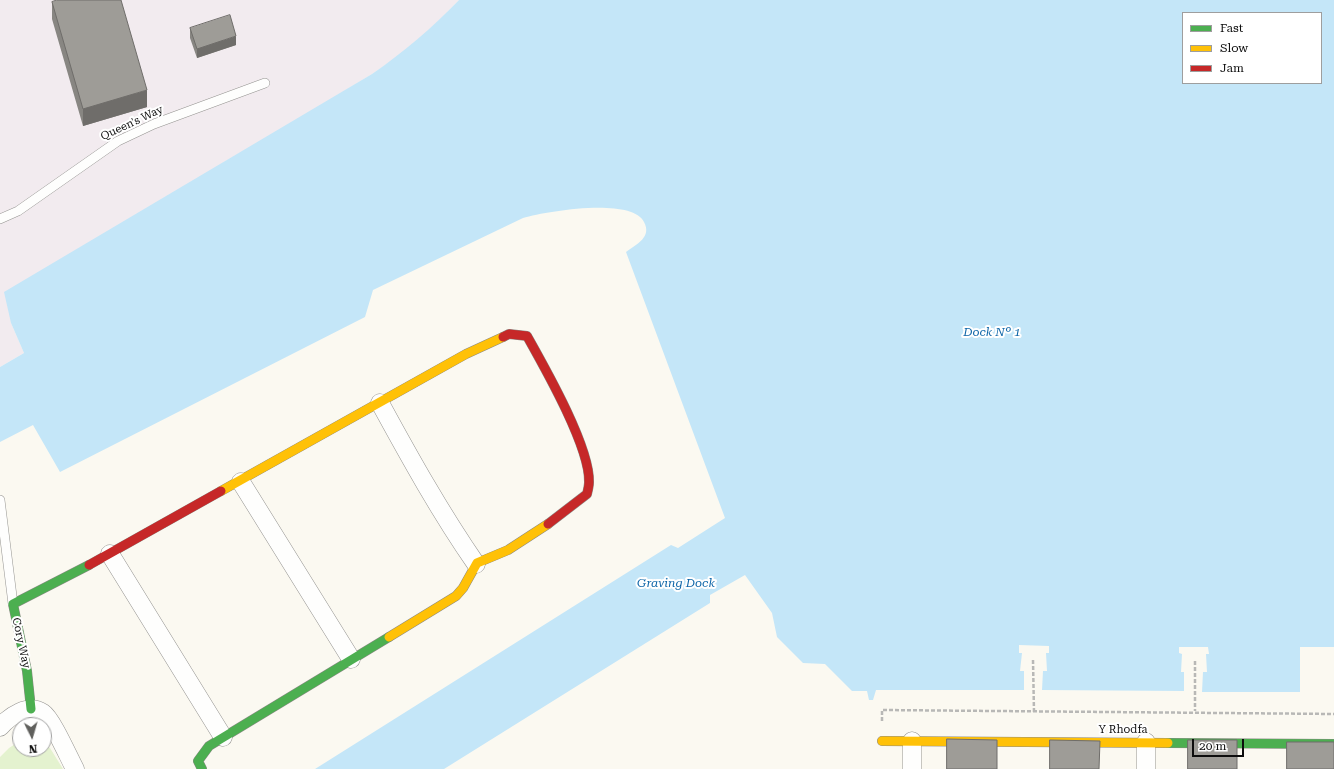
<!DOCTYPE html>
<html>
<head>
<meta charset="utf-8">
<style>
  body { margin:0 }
  #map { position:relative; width:1334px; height:769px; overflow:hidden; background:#fbf9f1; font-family:"Roboto Serif",serif }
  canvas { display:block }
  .legend { position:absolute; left:1182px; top:12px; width:140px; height:72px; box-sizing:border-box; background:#fff; border:1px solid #9e9e9e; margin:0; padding:5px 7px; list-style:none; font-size:12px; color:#0d0d0d }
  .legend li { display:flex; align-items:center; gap:8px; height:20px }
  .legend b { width:20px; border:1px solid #9e9e9e }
  .north { position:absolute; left:12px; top:717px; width:40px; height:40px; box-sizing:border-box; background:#fff; border:1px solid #9e9e9e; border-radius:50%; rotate:175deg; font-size:11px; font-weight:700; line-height:16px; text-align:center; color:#0d0d0d }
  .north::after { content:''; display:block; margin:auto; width:14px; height:18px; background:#60605d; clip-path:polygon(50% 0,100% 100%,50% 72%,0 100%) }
  .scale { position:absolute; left:1192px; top:739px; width:52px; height:18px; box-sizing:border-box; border:2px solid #0d0d0d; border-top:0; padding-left:5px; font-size:12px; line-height:14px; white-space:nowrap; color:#0d0d0d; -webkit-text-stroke:3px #fff; paint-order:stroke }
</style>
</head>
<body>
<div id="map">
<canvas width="1334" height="769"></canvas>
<ul class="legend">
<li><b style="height:5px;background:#4caf50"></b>Fast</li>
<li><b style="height:5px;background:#ffc107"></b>Slow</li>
<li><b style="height:5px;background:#c62828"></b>Jam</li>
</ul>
<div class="north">N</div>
<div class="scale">20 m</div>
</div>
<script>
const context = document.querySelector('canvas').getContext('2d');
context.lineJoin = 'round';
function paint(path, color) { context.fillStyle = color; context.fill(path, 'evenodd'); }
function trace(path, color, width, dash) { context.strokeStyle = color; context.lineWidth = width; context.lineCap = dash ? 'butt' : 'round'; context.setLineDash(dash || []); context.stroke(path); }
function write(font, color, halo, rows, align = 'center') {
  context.font = font + ' "Roboto Serif",serif'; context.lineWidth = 4; context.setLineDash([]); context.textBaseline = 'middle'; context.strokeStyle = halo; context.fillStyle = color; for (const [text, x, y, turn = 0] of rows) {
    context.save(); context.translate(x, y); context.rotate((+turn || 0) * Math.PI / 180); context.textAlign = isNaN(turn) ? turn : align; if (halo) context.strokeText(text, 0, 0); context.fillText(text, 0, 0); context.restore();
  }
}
const industrial = new Path2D(`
  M0 0H459L426 34 402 54 372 74 292 123 224 162 11 323 24 353 0 367Z`);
const green = new Path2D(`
  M20 741V749H44V745L50 748 63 769H0V757L9 748Z`);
const water = new Path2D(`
  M459 0H1334V647H1300V692H1202L1203 672H1207L1206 654H1209L1208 647H1179V653L1182 654 1181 672H1184V691L1042 690 1043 671H1047L1046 653H1049V646L1019 645V653H1022L1020 671H1024V690H876L873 700H869L867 691H852L825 664 803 663 777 637 772 613 745 575 710 595V603L444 769H315L671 545 678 548 725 518 626 252C637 244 652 237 644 222 632 197 547 211 523 218L373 290 365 317 60 472 33 425 0 442V367L24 353 11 323 4 292 372 74C404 52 432 28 459 0ZM1183 13H1321V83H1183Z`);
const path = new Path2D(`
  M1033 660 1034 712
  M1195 661V711
  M882 721V710L1334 714`);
const lane = new Path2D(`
  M0 219 18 211 118 141 154 124 265 83
  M0 500 13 604`);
const street = new Path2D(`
  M380 403C410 458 440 512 476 564
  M241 482 351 659
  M110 554 223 737
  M0 727C10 716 28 703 43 713 52 719 69 758 75 769
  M912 769V741
  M1146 769V742`);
const fast = new Path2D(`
  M31 709 27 671 13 604 89 565
  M1168 743 1334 744
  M202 769 198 761 209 746 389 637`);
const slow = new Path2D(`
  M221 491 466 354 503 337
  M389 637 456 596 463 588 477 563 508 550 548 524
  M882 741 1168 743`);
const jam = new Path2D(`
  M503 337 509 334 527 336C545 368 590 447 589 482 589 486 588 490 587 494L548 524
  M89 565 221 491`);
const wall = new Path2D(`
  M52 2 147 107 83 126 52 19Z
  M190 28 236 45 197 58 190 38Z`);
const shadedWall = new Path2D(`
  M236 36V45L197 58V49Z
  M147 90V107L83 126V109Z`);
const building = new Path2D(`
  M57 0H121L147 90 83 109 52 2Z
  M230 15 236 36 197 49 190 28Z
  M947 739 997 740V769H947Z
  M1050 740 1100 741 1099 769H1050Z
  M1188 740H1237V769H1188Z
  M1287 742H1334V769H1287Z`);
const streetNames = [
  ["Queen's Way",132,123,-25],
  ["Cory Way",21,643,78],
  ["Y Rhodfa",1123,730]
];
const waterNames = [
  ["Dock Nº 1",992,332],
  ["Graving Dock",676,583]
];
paint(industrial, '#f2ebef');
paint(green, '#e4f2cf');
paint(water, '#c4e6f8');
trace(lane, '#949390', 10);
trace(street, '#949390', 19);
trace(fast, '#8b8a86', 10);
trace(slow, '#8b8a86', 10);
trace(jam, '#8b8a86', 10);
trace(path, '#b8b8b6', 2.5, [4, 2]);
trace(lane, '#fefefd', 9);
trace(street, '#fefefd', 18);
trace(fast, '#4caf50', 9);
trace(slow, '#ffc107', 9);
trace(jam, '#c62828', 9);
paint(wall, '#888682');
paint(shadedWall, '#6f6d6a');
paint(building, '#9e9c97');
trace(building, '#6f6d6a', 1);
write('11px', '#0d0d0d', '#fff', streetNames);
write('italic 12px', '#0d65a8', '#fff', waterNames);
</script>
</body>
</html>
